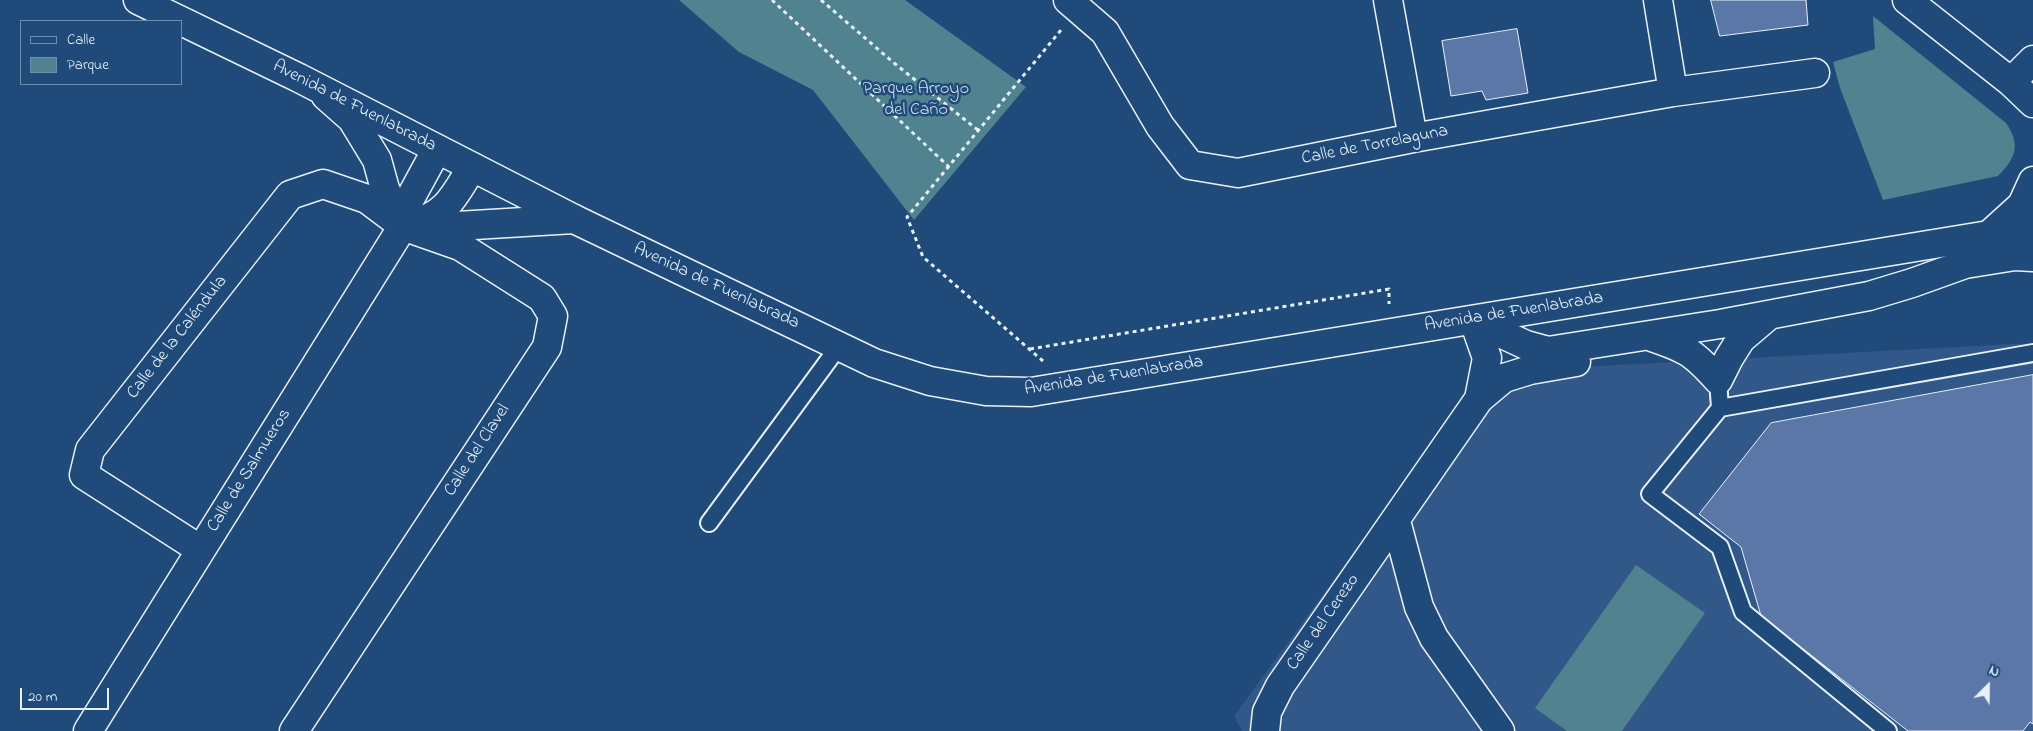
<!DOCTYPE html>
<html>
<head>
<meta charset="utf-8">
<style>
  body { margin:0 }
  #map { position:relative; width:2033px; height:731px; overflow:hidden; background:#1f4a7a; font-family:"Indie Flower",sans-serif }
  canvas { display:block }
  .legend { position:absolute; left:20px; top:20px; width:162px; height:65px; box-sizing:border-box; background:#1f4a7a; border:1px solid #6f8dac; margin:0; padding:6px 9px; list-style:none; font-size:15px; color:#e8f1f8 }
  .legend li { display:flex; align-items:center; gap:10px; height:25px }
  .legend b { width:25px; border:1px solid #6f8dac }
  .north { position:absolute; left:1963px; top:661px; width:50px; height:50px; -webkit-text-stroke:4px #1f4a7a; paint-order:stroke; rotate:23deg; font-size:14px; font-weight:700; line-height:20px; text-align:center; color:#e8f1f8 }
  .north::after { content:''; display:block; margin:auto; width:18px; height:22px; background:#e8f1f8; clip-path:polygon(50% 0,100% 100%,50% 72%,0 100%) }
  .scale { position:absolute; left:20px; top:688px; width:89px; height:22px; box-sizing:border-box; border:2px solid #e8f1f8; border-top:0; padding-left:6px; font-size:15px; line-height:18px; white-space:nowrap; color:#e8f1f8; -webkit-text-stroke:4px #1f4a7a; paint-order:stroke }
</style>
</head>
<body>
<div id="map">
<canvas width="2033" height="731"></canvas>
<ul class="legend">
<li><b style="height:6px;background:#1f4a7a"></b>Calle</li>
<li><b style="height:14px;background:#50838f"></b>Parque</li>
</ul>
<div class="north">N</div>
<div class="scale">20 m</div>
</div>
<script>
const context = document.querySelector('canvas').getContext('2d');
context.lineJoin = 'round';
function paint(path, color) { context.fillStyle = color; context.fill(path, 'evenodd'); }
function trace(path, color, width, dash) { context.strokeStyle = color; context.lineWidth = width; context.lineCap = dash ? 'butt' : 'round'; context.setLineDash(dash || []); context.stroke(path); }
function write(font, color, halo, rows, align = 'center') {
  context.font = font + ' "Indie Flower",sans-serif'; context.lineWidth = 5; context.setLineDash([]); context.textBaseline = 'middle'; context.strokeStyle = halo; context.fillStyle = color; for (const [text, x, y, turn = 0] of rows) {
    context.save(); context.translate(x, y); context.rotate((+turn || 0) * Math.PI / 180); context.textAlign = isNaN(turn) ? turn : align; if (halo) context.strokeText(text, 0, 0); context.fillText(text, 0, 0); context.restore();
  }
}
const built = new Path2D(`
  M2033 343V731H1242L1234 716 1486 372Z`);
const green = new Path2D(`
  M679 0H905L1026 87 914 220 813 90 739 52Z
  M1873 16 2006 123C2021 145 2016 158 1998 176L1883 200 1840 88 1833 62 1875 49Z
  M1636 565 1705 613 1622 731H1567L1535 708Z`);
const building = new Path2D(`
  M1711 0H1806L1808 25 1720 36Z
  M1517 29 1528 93 1486 100 1482 91 1451 96 1442 41Z
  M2033 375V724L2030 722 2023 731H1908L1761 616 1741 547 1699 514 1771 423Z`);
const path = new Path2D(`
  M772 0 949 167
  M821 0 894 63 979 131
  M1030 349 1389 289V304
  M1043 361 923 257 907 217 1061 30`);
const service = new Path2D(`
  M1718 380 1720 408 1650 494 1720 547 1743 612 1888 731
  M1720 408 2033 353
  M709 523 839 346`);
const minor = new Path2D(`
  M1068 0 1105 32 1160 126 1190 165 1238 173 1413 138 1673 92 1658 0
  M1388 0 1413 138
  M1907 0 2011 82 2033 103
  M2011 82 2033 60
  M1673 92 1815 73
  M326 96 352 119 377 160 385 189 401 222
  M412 224C447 215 454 196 472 167
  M422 226H457L574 219
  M1989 235 2022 205 2033 181
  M1474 321 1526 345 1548 351 1720 324 1869 296 1912 283 1965 264 2015 256 2033 257
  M1652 337C1687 349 1693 352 1718 380L1729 358 1741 339 1768 316
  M1479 399 1504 378 1530 370 1576 362
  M1396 521 1419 607 1434 638 1500 731
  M201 550 84 475 90 450 290 195 323 184 367 199 403 226 460 246 542 298 553 316 547 347 294 731
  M88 731 403 226 406 206 437 149
  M1265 731 1267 712 1280 686 1479 399 1487 358 1474 321`);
const primary = new Path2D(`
  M138 0 299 78 574 219 874 363 930 381 986 391 1031 392 1989 235 2033 225
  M1992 236 2033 248`);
const parkNames = [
  ["Parque Arroyo",916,90],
  ["del Caño",916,111]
];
const streetNames = [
  ["Avenida de Fuenlabrada",354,107,27],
  ["Calle de Torrelaguna",1375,146,-11],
  ["Avenida de Fuenlabrada",716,287,25],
  ["Avenida de Fuenlabrada",1514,313,-9],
  ["Calle de la Caléndula",178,338,-52],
  ["Avenida de Fuenlabrada",1114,377,-9],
  ["Calle del Clavel",478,451,-57],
  ["Calle de Salmueros",250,471,-58],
  ["Calle del Cerezo",1324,623,-55]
];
paint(built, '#315888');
paint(green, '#50838f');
paint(building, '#5a77a8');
trace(building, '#e8f1f8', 1);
trace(service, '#e8f1f8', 20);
trace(minor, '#e8f1f8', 31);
trace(primary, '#e8f1f8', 31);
trace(path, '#e8f1f8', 3, [4, 4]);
trace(service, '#1f4a7a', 16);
trace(minor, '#1f4a7a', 28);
trace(primary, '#1f4a7a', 28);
write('18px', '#d1e0e8', '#1f4a7a', parkNames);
write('18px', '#e8f1f8', '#1f4a7a', streetNames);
</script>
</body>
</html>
